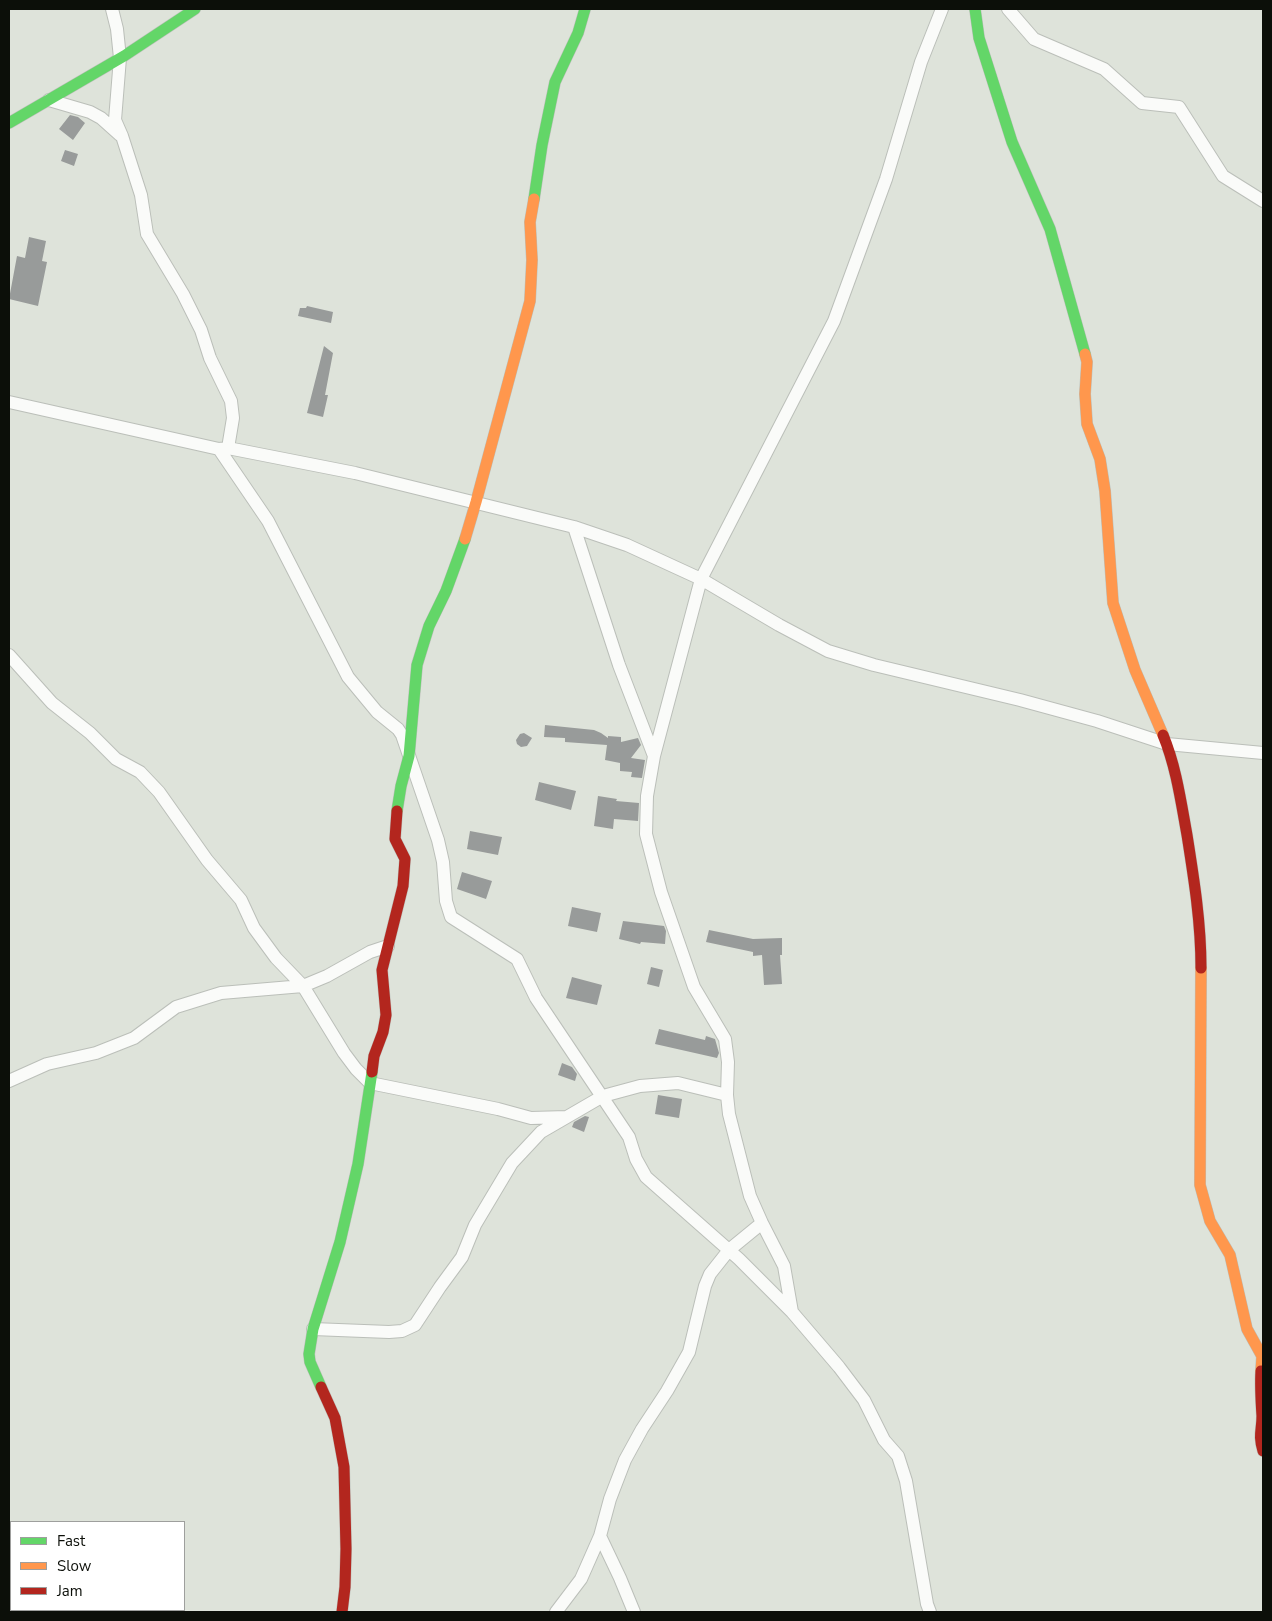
<!DOCTYPE html>
<html>
<head>
<meta charset="utf-8">
<style>
  body { margin:0 }
  #map { position:relative; width:1272px; height:1621px; overflow:hidden; background:#dee3da; font-family:"Nunito Sans",sans-serif }
  canvas { display:block }
  .frame { position:absolute; inset:0; border:10px solid #0c0f09; pointer-events:none }
  .legend { position:absolute; left:10px; top:1521px; width:175px; height:90px; box-sizing:border-box; background:#fff; border:1px solid #9e9f9d; margin:0; padding:6px 9px; list-style:none; font-size:15px; color:#0c0f09 }
  .legend li { display:flex; align-items:center; gap:10px; height:25px }
  .legend b { width:25px; border:1px solid #9e9f9d }
</style>
</head>
<body>
<div id="map">
<canvas width="1272" height="1621"></canvas>
<div class="frame"></div>
<ul class="legend">
<li><b style="height:6px;background:#63d668"></b>Fast</li>
<li><b style="height:6px;background:#ff974d"></b>Slow</li>
<li><b style="height:6px;background:#b3261e"></b>Jam</li>
</ul>
</div>
<script>
const context = document.querySelector('canvas').getContext('2d');
context.lineJoin = 'round';
function paint(path, color) { context.fillStyle = color; context.fill(path, 'evenodd'); }
function trace(path, color, width, dash) { context.strokeStyle = color; context.lineWidth = width; context.lineCap = dash ? 'butt' : 'round'; context.setLineDash(dash || []); context.stroke(path); }
const building = new Path2D(`
  M70 115 78 117 85 123 73 140 59 129Z
  M65 150 78 154 74 166 61 161Z
  M29 237 46 241 42 261 47 262 38 306 9 299 17 256 25 258Z
  M307 306 333 312 331 323 298 316 300 308H306Z
  M324 346 333 353 325 395H328L323 417 307 413Z
  M545 725 594 730 601 733 608 738V736L621 737V742L638 738 641 745 631 758 645 760 642 778 631 777 632 772 620 771V763L605 760 607 745 565 742V738L544 737Z
  M524 733 532 738 527 746 521 747 517 744 516 740 520 734Z
  M539 782 576 791 571 810 535 800Z
  M598 796 617 799 616 801 639 803 638 821 614 819 613 829 594 826Z
  M470 831 502 837 498 855 467 849Z
  M462 872 492 881 486 899 457 889Z
  M572 907 601 913 597 932 568 926Z
  M623 921 664 926 666 931 665 944 641 942 640 944 619 939Z
  M709 930 753 939 782 938V955H780L782 984 764 985 762 955 753 956V952L706 942Z
  M651 967 663 970 659 987 647 984Z
  M572 977 602 985 597 1005 566 998Z
  M659 1029 705 1040 706 1036 715 1039 719 1053 717 1058 655 1044Z
  M562 1063 572 1067 577 1074 575 1081 558 1075Z
  M658 1095 682 1099 679 1118 655 1114Z
  M585 1116 589 1117 584 1132 572 1127 574 1122Z`);
const street = new Path2D(`
  M112 9 117 29 120 58 115 120 122 136 141 195 147 234 183 294 201 330 210 358 231 401 233 418 228 448
  M1008 9 1034 39 1104 69 1142 103 1179 107 1223 176 1263 201
  M49 100 90 112 101 118 120 135
  M9 402 219 449 228 448 355 473 574 527 627 545 701 579 779 625 828 651 874 665 1020 700 1097 721 1167 744 1263 753
  M219 449 268 521 348 677 377 712 398 729 402 735 438 840 443 862 446 901 451 917 517 959 536 998 629 1137 636 1159 646 1177 739 1259 792 1312 839 1367 864 1400 884 1440 898 1456 906 1481 927 1604 930 1612
  M574 527 619 665 654 756
  M9 655 52 703 90 733 116 759 140 772 159 792 207 860 241 900 254 928 276 958 303 986 344 1053 356 1069 370 1083 498 1109 531 1118 567 1117
  M9 1081 47 1064 96 1053 134 1038 176 1007 221 993 303 986 327 976 370 952 388 946
  M792 1312 784 1266 762 1223 750 1196 729 1114 727 1095 728 1062 725 1039 694 987 661 892 646 834 647 796 654 756 701 579 834 321 886 179 921 62 942 9
  M313 1329 389 1332 402 1331 415 1325 440 1287 462 1257 475 1225 512 1163 541 1132 603 1096 640 1086 678 1083 727 1095
  M600 1536 620 1578 634 1612
  M9 1607 11 1609
  M556 1612 581 1579 600 1536 610 1499 625 1460 642 1429 667 1391 689 1352 705 1286 710 1274 729 1250 762 1223`);
const fast = new Path2D(`
  M975 9 979 38 1012 142 1050 229 1085 354
  M9 123 124 56 195 9
  M534 199 542 145 555 82 578 33 585 9
  M397 811 401 786 409 756 417 665 429 626 446 591 465 539
  M321 1387 310 1362 309 1354 313 1329 340 1242 358 1164 372 1072`);
const slow = new Path2D(`
  M1085 354 1087 362 1085 394 1087 424 1100 459 1105 491 1113 603 1135 670 1163 735
  M465 539 476 502 530 301 532 260 530 222 534 199
  M1201 968 1200 1185 1210 1221 1230 1255 1247 1329 1262 1356 1261 1371`);
const jam = new Path2D(`
  M1163 735C1176 766 1181 802 1187 835 1194 879 1201 923 1201 968
  M372 1072 374 1056 383 1032 386 1015 382 970 403 886 405 859 395 839 397 811
  M1261 1371C1260 1386 1261 1401 1262 1416 1262 1431 1258 1434 1263 1451
  M321 1387 335 1418 344 1467 346 1549 345 1587 342 1612`);
paint(building, '#989b9a');
trace(street, '#bbbfb9', 14);
trace(fast, '#bbbfb9', 12);
trace(slow, '#bbbfb9', 12);
trace(jam, '#bbbfb9', 12);
trace(street, '#fafbf9', 12);
trace(fast, '#63d668', 11);
trace(slow, '#ff974d', 11);
trace(jam, '#b3261e', 11);
</script>
</body>
</html>
